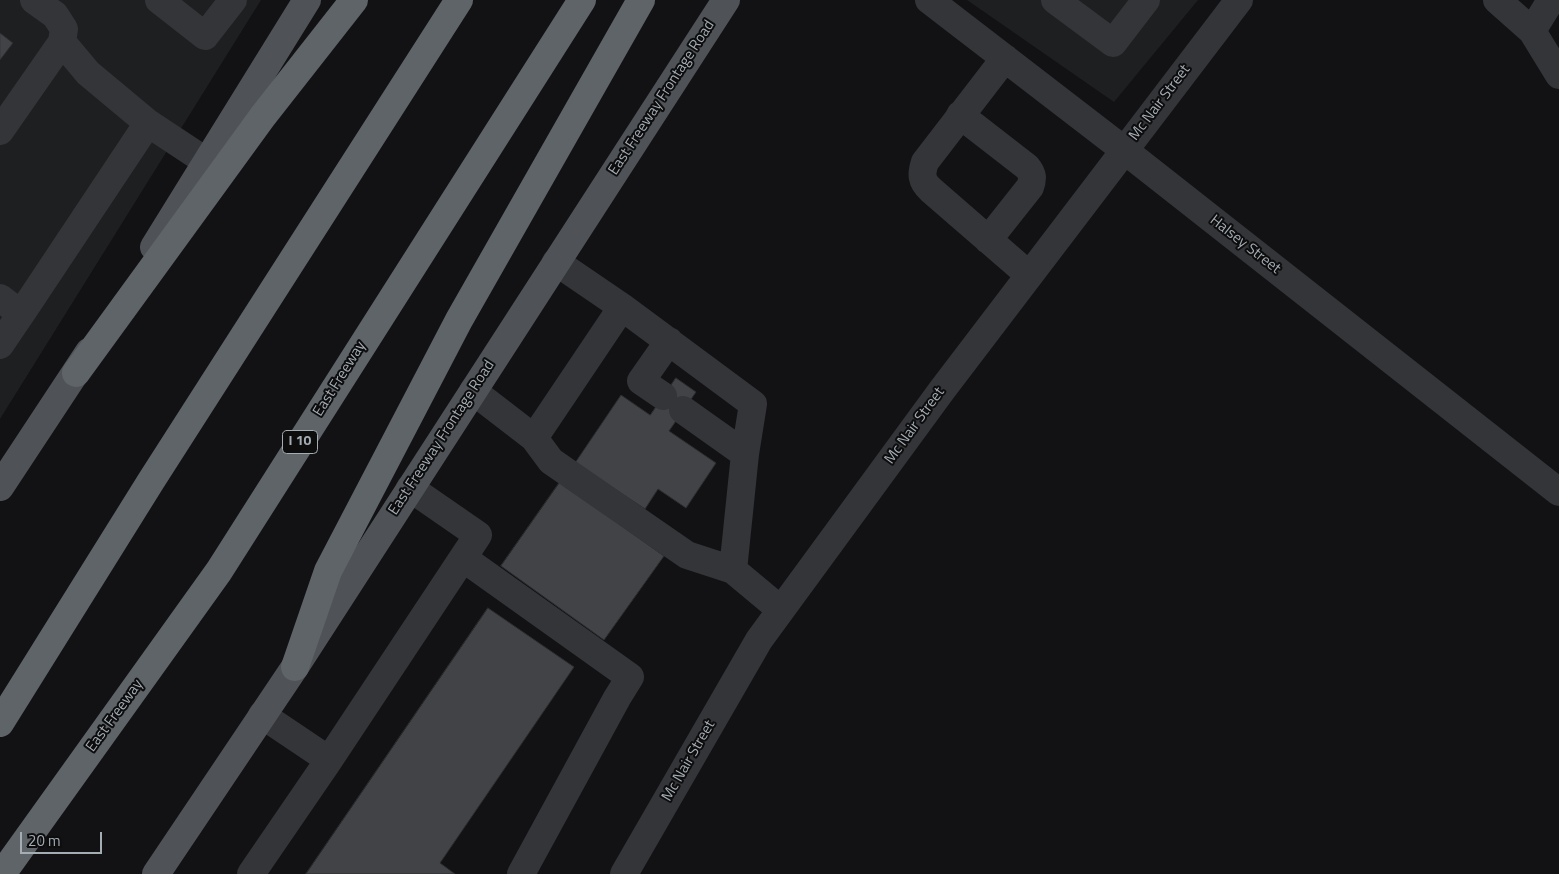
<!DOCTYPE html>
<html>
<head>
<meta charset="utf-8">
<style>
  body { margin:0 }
  #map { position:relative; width:1559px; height:874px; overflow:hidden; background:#121214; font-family:"Titillium Web",sans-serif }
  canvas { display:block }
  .scale { position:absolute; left:20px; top:832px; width:82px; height:22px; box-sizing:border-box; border:2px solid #a4acb4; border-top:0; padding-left:6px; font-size:15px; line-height:18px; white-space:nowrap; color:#a4acb4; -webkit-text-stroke:4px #0d0d0e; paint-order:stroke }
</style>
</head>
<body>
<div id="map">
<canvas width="1559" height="874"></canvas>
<div class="scale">20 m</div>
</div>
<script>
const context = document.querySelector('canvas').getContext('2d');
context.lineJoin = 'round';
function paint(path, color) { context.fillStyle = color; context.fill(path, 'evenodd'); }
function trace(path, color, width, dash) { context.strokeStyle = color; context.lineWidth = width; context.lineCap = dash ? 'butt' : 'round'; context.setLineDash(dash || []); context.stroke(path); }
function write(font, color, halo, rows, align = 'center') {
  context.font = font + ' "Titillium Web",sans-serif'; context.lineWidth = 4; context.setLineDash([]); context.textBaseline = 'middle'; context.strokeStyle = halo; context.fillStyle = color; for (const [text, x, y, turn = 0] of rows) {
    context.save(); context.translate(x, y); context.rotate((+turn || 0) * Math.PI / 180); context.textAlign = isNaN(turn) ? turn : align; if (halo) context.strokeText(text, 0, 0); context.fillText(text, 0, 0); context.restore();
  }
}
const built = new Path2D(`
  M0 0H261L0 419Z
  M967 0H1198L1114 102Z`);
const building = new Path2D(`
  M0 33 13 43 0 60Z
  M676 378 696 392 669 431 716 463 686 508 658 489 645 509 575 463 621 395 650 415Z
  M560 482 664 556 604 640 501 566Z
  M488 608 574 667 440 863 455 874H306Z`);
const minor = new Path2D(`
  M159 0 205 36 233 0
  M929 0 1124 150 1559 492
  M1055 0 1113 43 1146 0
  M1497 0 1532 31
  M1551 0 1532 31 1559 75
  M1005 58 925 162C921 174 921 181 931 190L1029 275
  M960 115 1027 167C1033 174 1033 179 1030 187L988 240
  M148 123 207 162
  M0 131 62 42 64 29 55 15 34 0
  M556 262 622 307
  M0 298 21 314 148 123 88 73 62 42
  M0 345 21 314
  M473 391 534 438
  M663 396 641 381 669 341
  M683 410 745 454
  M463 558 630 677 617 698 521 874
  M733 570 745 454 753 404 622 307 534 438 551 461 687 555 733 570 781 610
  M329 760 478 535 410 488
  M251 874 329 760 262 715
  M624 874 759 640 942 390 1239 0`);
const major = new Path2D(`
  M154 247 307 0
  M0 487 89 352
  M156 874 295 667 726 0`);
const highway = new Path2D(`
  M76 373 263 116 354 0
  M295 667 328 571 459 320 641 0
  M0 723 151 481 459 0
  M2 874 219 571 582 0`);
const shields = [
  [300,442,35]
];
const shieldNames = [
  ["I 10",300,442]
];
const streetNames = [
  ["East Freeway Frontage Road",662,98,-57],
  ["Mc Nair Street",1160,103,-53],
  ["Halsey Street",1245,245,38],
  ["East Freeway",340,379,-58],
  ["Mc Nair Street",915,426,-54],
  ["East Freeway Frontage Road",442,438,-57],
  ["East Freeway",115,716,-54],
  ["Mc Nair Street",689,761,-60]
];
paint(built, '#1e1f20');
paint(building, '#414346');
trace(building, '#2c2d2f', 1);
trace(minor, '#333538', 28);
trace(major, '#4f5357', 28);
trace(highway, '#5f6469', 28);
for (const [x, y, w] of shields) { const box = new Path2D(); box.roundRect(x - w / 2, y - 11.5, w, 23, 4); context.fillStyle = '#0d0d0e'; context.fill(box); trace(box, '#a4acb4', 1); }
write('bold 14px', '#a4acb4', null, shieldNames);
write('15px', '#a4acb4', '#0d0d0e', streetNames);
</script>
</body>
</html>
